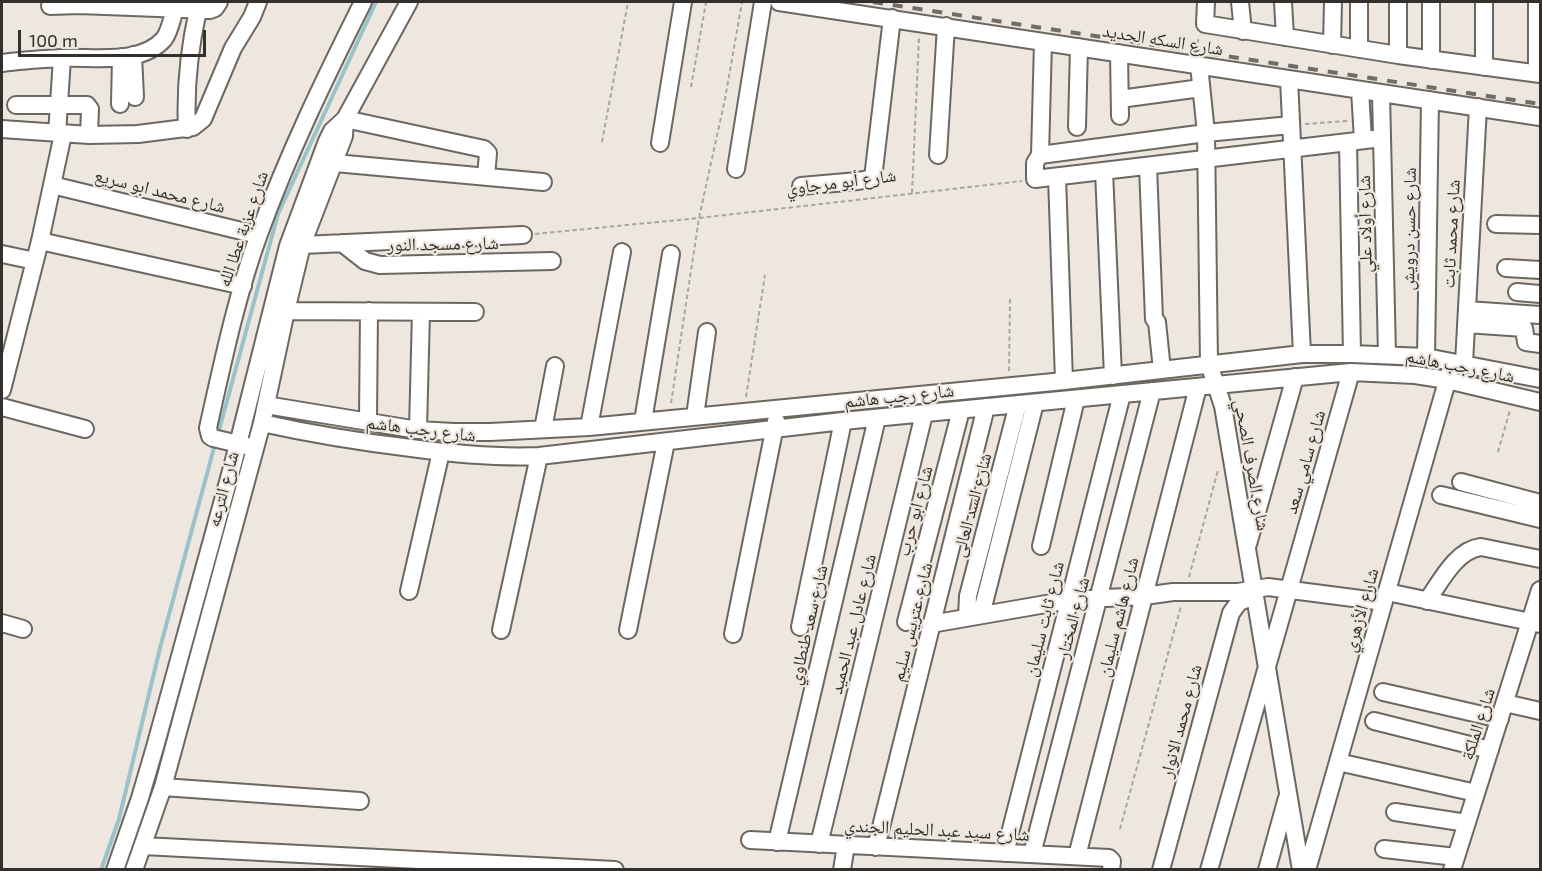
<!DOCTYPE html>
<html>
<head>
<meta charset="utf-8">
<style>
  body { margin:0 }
  #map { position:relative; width:1542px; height:871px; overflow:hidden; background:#ede7df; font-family:"Exo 2",sans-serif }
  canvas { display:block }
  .frame { position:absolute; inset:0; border:3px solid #322f2c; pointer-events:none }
  .scale { position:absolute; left:18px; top:30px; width:188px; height:27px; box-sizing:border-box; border:3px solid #322f2c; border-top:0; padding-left:8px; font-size:18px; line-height:21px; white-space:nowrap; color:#322f2c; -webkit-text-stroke:4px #ede7df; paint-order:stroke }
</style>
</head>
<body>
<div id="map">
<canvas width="1542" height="871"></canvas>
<div class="frame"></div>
<div class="scale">100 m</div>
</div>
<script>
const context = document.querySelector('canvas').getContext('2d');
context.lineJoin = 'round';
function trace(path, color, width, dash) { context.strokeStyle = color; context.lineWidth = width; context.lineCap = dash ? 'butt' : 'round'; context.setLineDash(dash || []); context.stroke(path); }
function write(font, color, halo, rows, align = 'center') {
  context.font = font + ' "Exo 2","Noto Naskh Arabic",sans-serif'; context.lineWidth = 4.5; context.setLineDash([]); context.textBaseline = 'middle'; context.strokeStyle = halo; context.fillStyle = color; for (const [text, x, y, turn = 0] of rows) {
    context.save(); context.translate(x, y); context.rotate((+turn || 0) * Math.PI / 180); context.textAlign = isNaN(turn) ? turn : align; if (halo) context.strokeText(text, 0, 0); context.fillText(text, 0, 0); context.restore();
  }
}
const stream = new Path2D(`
  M218 434 278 214 376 2
  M101 870 119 819 160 648 215 444`);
const path = new Path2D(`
  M1196 51 1199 36
  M691 87 706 2
  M1305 124 1347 121
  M602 142 628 2
  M912 193 919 37
  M535 234 699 218 1022 181
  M1009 371 1010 299
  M746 397 765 275
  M671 403 699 218 725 99 742 2
  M1498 452 1510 410
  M1189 577 1218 470
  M1120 829 1181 606`);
const minor = new Path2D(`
  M779 2 1540 117
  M1206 2 1205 24 1398 55 1540 74
  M1240 2 1243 31
  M1283 2 1285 37
  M1359 2V49
  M1398 2V55
  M50 6 79 5 210 10 215 8 219 2
  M1043 42 1040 155 1035 163V179L1382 138
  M1332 45 1333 2
  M1119 53 1120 116
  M133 55 135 97
  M1431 60V2
  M2 63C21 60 42 59 61 58 93 56 140 66 164 39 170 31 172 18 175 9
  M1199 65 1206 133 1209 364 1223 406 1301 870
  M1484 67V2
  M1537 73V2
  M1289 79 1302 354
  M1360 90 1363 140
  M1381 93 1387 355
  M1120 99 1201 88
  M120 104 121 57
  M16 105H87L90 109 89 135
  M345 119 484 149 488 153 486 177
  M1077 127 1079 47
  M2 129 89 135 138 134 193 127 203 119 233 48 252 17 258 2
  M187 129C185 88 189 50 198 10
  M57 134 62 58
  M1348 142 1352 354
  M660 143 683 2
  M938 155 946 26
  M1040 155 1206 133 1291 125
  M335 163 543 182
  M1148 166 1154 319 1157 322 1162 370
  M736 169 763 2
  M1104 171 1113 376
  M1057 177 1064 381
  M52 185 258 235
  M801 186 858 181 873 178 892 18
  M1496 224 1540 225
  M40 241 243 286
  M342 243 365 261 380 265 552 261
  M302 245 523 235
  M2 254 35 261
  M1506 268 1540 270
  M1517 292 1540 294
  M1467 310 1540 315
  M286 311 475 312
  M1466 324 1524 328 1526 342 1540 344
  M1426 357 1430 100
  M1464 363 1478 107
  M2 390 40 241 63 134
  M266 405 418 430 454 432H490L589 427 1064 381 1302 354H1352L1426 357 1540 379
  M2 407 85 429
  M695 416 707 332
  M368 420 369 311
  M643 421 671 254
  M262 423C311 434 361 442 411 448 455 454 496 458 539 456L843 421 1351 372 1415 375 1447 380 1540 402
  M589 427 622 252
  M543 429 555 366
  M418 430 421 312
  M247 446 213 438 210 436 208 428C222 365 237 294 259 234 288 154 325 78 363 2
  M1461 482 1540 503
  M1441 495 1540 519
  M1248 544 1295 377
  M1041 546 1076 399
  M409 591 441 452
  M1387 592 1540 624
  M1427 601C1441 581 1456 550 1481 547L1540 559
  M981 615 1035 403
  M967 617 968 596 1018 404
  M906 622 961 410
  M2 623 23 629
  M931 624 1069 600 1144 596 1173 592H1238L1268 587 1384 602
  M800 627 843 421
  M501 630 539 456
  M628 630 666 442
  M733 634 776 421
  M1383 692 1500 719
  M1505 703 1540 711
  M1374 721 1490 750
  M1338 762 1476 793
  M163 787 360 801
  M1395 812 1467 823
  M750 840 1109 858 1112 861 1111 870
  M777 842 877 418
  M819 844 924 414
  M143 846 615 870
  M876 847 986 407
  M1384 849 1456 857
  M1005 853 1122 394
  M1032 854 1152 391
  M1077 856 1198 387
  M115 870 140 798 155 747 234 460 288 246 327 141 332 131 345 119 409 2
  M134 870 163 787 262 423 286 311 302 245 344 136 345 119
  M842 870 846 845
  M1161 870 1231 613 1239 602 1255 596
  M1209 870 1351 372
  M1267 870 1287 798
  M1307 870 1450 371
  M1452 870 1540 590`);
const rail = new Path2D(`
  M873 2 1540 104`);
const streetNames = [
  ["شارع السكه الحديد",1163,40,9],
  ["شارع أبو مرجاوي",841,182,-7],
  ["شارع محمد ابو سريع",160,191,14],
  ["شارع أولاد علي",1365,224,-91],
  ["شارع عزبة عطا الله",243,229,-71],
  ["شارع حسن درويش",1409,229,-89],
  ["شارع محمد ثابت",1451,234,-87],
  ["شارع مسجد النور",443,244,-1],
  ["شارع رجب هاشم",1460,366,11],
  ["شارع رجب هاشم",899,396,-6],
  ["شارع رجب هاشم",421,429,7],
  ["شارع سامي سعد",1305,462,-74],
  ["شارع الصرف الصحي",1252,465,80],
  ["شارع الترعه",223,489,-75],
  ["شارع السد العالى",972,505,-75],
  ["شارع ابو حرب",915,511,-75],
  ["شارع الأزهري",1361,610,-74],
  ["شارع هاشم سليمان",1118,617,-76],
  ["شارع المختار",1073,618,-75],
  ["شارع ثابت سليمان",1044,619,-76],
  ["شارع عتريس سليم",912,622,-76],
  ["شارع عادل عبد الحميد",853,624,-76],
  ["شارع سعد طنطاوي",808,625,-77],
  ["شارع محمد الانوار",1181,721,-75],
  ["شارع الملكة",1478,724,-72],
  ["شارع سيد عبد الحليم الجندي",937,830,3]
];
trace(stream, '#99c3c8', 4);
trace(minor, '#6c6760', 20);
trace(path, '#aaa59f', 2, [4.5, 3]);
trace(minor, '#fff', 16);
trace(rail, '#706c67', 4, [10, 10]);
write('18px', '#322f2c', '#ede7df', streetNames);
</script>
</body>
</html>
